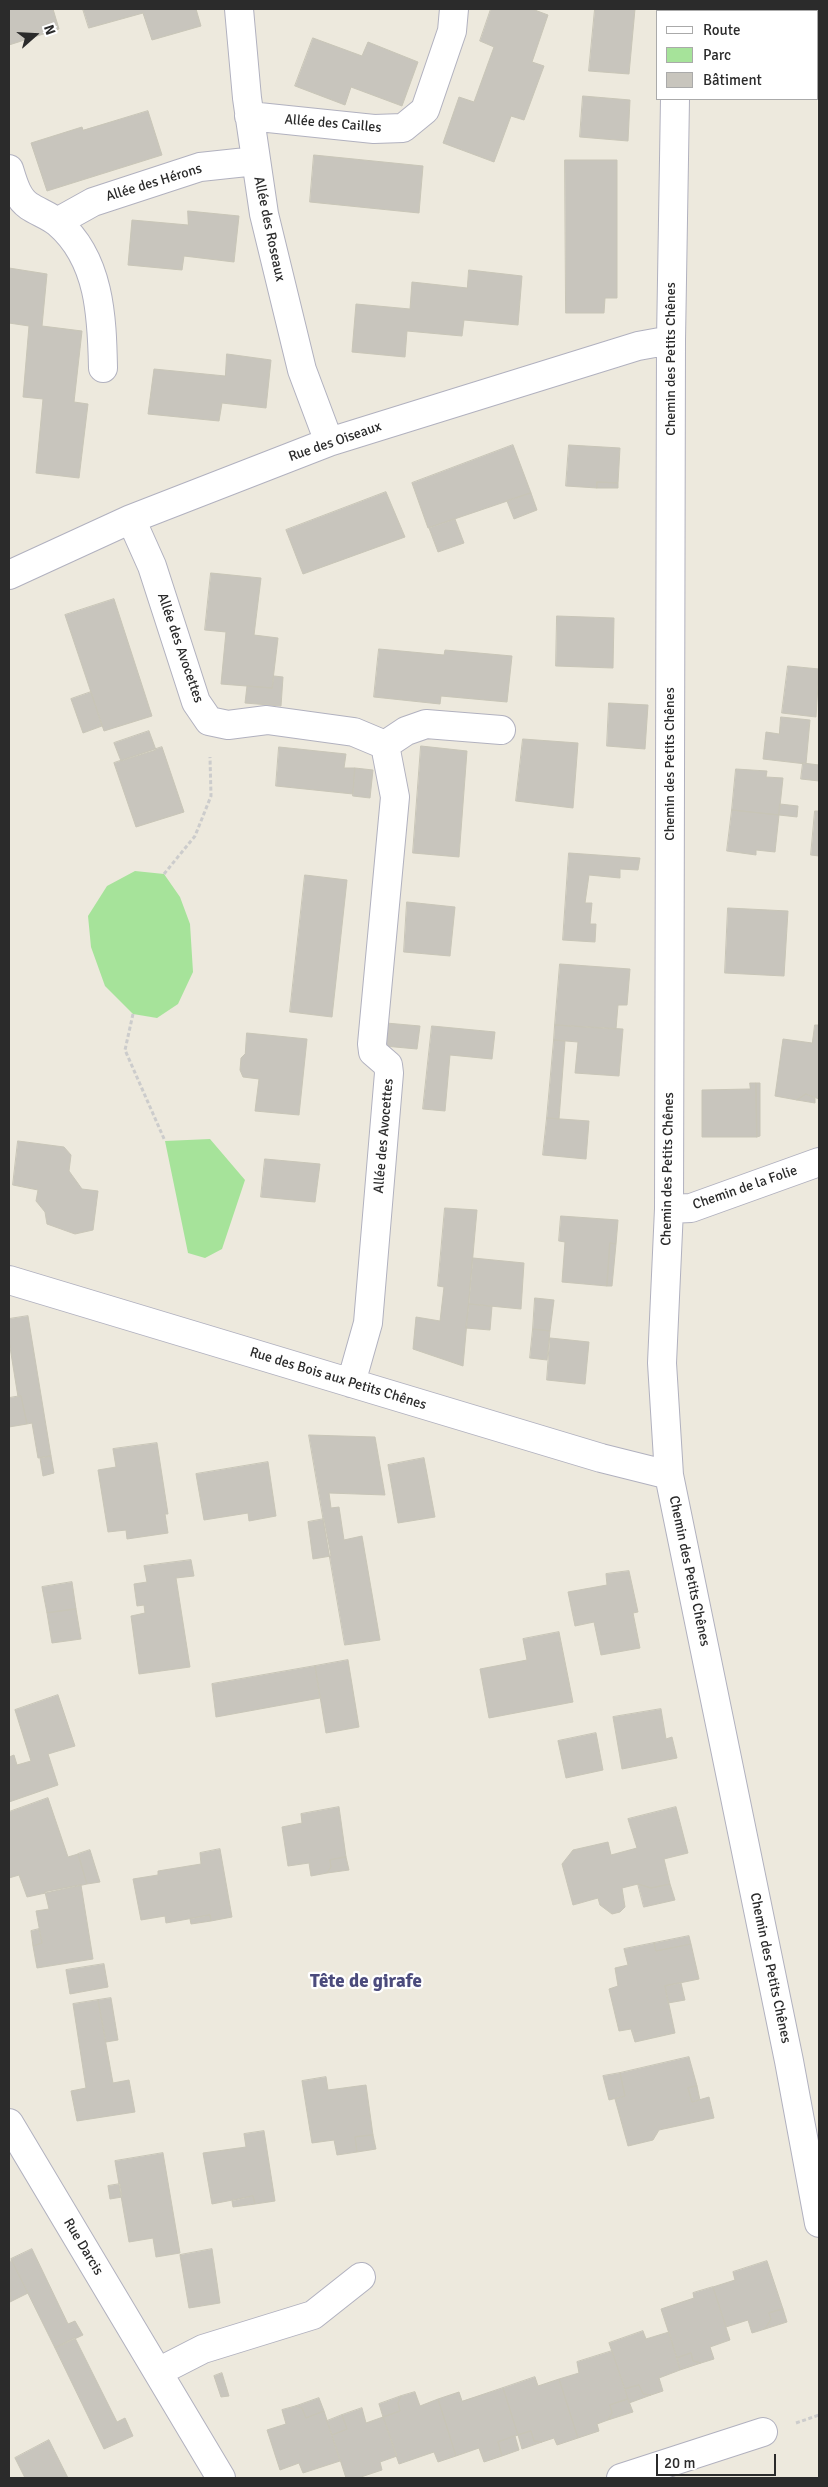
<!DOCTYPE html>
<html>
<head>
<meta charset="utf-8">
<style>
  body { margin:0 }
  #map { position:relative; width:828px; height:2487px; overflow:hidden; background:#ede9dd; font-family:Signika,sans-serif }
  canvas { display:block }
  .frame { position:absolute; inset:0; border:10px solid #2b2b2b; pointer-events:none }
  .legend { position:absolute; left:656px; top:10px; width:162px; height:90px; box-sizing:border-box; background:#fff; border:1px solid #aaa; margin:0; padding:6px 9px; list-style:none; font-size:15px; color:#2b2b2b }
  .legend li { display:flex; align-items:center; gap:10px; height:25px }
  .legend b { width:25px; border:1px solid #aaa }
  .north { position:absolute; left:10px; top:10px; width:50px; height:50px; -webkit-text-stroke:4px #fff; paint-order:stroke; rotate:71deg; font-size:14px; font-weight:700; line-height:20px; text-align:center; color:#2b2b2b }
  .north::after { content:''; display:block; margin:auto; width:18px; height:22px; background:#2b2b2b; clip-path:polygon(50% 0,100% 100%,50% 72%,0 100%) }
  .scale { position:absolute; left:656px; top:2454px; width:120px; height:22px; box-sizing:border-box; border:2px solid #2b2b2b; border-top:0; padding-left:6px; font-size:15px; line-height:18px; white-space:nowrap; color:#2b2b2b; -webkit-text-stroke:4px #fff; paint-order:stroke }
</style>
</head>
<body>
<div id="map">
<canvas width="828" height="2487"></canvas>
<div class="frame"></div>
<ul class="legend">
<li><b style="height:6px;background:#fff"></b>Route</li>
<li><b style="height:14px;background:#a6e39a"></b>Parc</li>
<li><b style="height:14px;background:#c8c5bd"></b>Bâtiment</li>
</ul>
<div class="north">N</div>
<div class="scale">20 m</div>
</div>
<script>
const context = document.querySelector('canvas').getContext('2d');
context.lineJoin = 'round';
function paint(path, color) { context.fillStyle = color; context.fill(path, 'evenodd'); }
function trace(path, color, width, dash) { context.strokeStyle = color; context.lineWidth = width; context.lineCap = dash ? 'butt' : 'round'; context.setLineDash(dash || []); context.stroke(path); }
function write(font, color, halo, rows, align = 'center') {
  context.font = font + ' Signika,sans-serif'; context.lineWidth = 4.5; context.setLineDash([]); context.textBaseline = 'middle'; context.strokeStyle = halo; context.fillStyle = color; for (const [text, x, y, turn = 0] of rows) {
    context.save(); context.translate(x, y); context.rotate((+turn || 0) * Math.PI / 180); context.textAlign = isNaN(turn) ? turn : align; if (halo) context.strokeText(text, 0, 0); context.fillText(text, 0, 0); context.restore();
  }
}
const green = new Path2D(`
  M135 871 164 874 180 897 190 924 193 972 178 1004 157 1018 133 1014 105 986 91 947 88 916 107 886Z
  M210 1139 245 1180 222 1249 205 1258 188 1253 165 1141Z`);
const building = new Path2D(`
  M9 9H53L59 29 9 45Z
  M83 9H196L201 26 152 40 143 13 89 28Z
  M491 9H532L548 15 532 62 544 66 524 120 511 116 494 162 443 143 459 97 474 102 494 47 480 41Z
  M595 9H635L629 74 589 71Z
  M313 38 362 56 368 42 418 62 402 106 351 87 345 105 295 86Z
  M583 96 630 100 628 141 580 137Z
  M148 111 162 155 47 191 31 143 82 127 83 130Z
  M314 155 423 166 419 213 310 202Z
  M565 160H617V298H605L604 313H566Z
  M188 211 239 216 234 262 184 256 182 270 128 265 132 220 188 225Z
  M9 268 47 274 42 326 82 331 74 402 88 404 79 478 36 473 43 399 23 397 29 326 9 323Z
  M469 270 522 276 518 325 464 320 462 336 407 331 405 357 352 352 356 304 410 309 412 282 467 288Z
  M227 354 271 360 266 408 222 403 219 421 148 414 154 369 225 376Z
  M513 445 531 493 428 528 412 483Z
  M569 445 620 448 618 483 597 482V488L566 486Z
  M597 482 618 483V488H597Z
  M386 492 405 537 303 574 286 530Z
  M531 493 537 510 514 519 507 501Z
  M455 519 464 543 438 552 429 528Z
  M211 573 261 578 254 635 278 638 272 688 221 684 226 632 205 630Z
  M114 599 152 716 104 731 65 615Z
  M557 616 614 618 613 668 556 666Z
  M379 649 444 655 445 650 512 656 507 702 441 696 440 704 374 697Z
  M788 666 819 669 816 717 782 713Z
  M274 676 283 677 281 706 245 703 247 686 272 688Z
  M91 692 102 726 83 733 71 699Z
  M609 703 648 705 645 749 607 746Z
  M781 717 810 720 806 764 763 759 766 732 779 734Z
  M149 731 156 750 121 761 114 743Z
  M523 739 578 743 573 808 516 801Z
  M421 746 467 751 459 857 413 853Z
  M162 747 184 812 136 827 114 763Z
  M279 747 346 754 344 768H355L353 794 276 786Z
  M803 763 819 765V781L801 779Z
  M355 768 373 770 370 798 353 796Z
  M736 769 767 771 766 777 783 778 779 815 732 810Z
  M780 804 798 806 797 817 779 815Z
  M732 810 779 815 775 852 756 850V855L727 851Z
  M815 811H819V856L811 855Z
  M569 853 640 858 638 870 620 869V878L589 875 585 903H592L590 924H596L595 942 563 940Z
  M305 875 347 880 332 1017 290 1012Z
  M407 902 455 907 450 956 404 952Z
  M728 908 788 911 784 976 725 973Z
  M560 964 630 969 627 1005H618L616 1029 555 1025Z
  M386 1023 420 1026 417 1049 384 1046Z
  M555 1025 623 1029 619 1076 575 1073 578 1042 554 1040Z
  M815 1025H819V1099L806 1094 797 1100 775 1096 783 1039 812 1043Z
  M432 1026 495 1032 492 1059 450 1055 445 1111 423 1109Z
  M247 1033 307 1039 299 1115 255 1111 259 1079 243 1077 240 1070 241 1058 245 1054Z
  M554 1040 565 1041 559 1119 547 1118Z
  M750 1083H756L757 1137H702V1090L750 1089Z
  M756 1083H760V1136L757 1137Z
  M806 1094 815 1098V1103L797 1100Z
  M547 1118 589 1121 586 1159 543 1155Z
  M18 1141 64 1147 71 1155 69 1171 82 1189 98 1191 93 1230 75 1234 47 1224 45 1212 36 1201 38 1190 13 1185Z
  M265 1159 320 1164 315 1202 261 1197Z
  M445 1208 477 1210 463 1366 413 1349 416 1317 440 1321 444 1287 438 1286Z
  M561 1216 618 1220 616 1244 610 1243 607 1286 562 1282 565 1242 559 1241Z
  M610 1243 616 1244 612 1286H607Z
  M473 1258 524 1263 521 1309 469 1304Z
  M535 1298 554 1300 550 1331 533 1329Z
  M469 1304 492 1306 490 1330 466 1328Z
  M28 1316 51 1456 38 1458 32 1423 27 1424 21 1396 18 1397 9 1341V1319Z
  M533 1329 550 1331 547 1360 530 1358Z
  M550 1338 589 1342 585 1384 547 1380Z
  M21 1396 27 1424 9 1427V1398Z
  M309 1435 375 1437 385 1495 329 1493 331 1508 339 1507 344 1540 362 1536 380 1640 345 1645Z
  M157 1443 168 1514H165L168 1533 127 1539 126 1530 108 1532 98 1470 116 1467 113 1449Z
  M51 1456 54 1473 43 1476 40 1458Z
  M424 1458 435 1517 398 1523 388 1465Z
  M268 1462 276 1516 249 1521 248 1513 204 1520 196 1474Z
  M324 1519 331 1556 313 1559 308 1522Z
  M191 1560 194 1576 176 1578 190 1667 139 1674 131 1616 145 1613 144 1605 137 1606 134 1584 147 1582 144 1566Z
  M629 1571 638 1612 633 1613 640 1648 601 1655 594 1622 575 1626 568 1592 607 1585 606 1574Z
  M72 1582 76 1609 47 1613 42 1587Z
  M76 1609 81 1639 52 1643 47 1613Z
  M559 1632 573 1702 489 1718 480 1669 527 1660 523 1639Z
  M348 1660 359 1727 326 1733 315 1666Z
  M315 1666 320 1698 216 1717 212 1684Z
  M58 1695 75 1746 48 1754 58 1785 9 1802V1757L14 1755 17 1765 31 1761 15 1710Z
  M661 1709 666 1739 672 1737 677 1758 622 1769 613 1717Z
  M596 1733 603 1770 566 1778 558 1741Z
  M48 1798 68 1857 78 1854 87 1884 27 1897 19 1875 9 1878V1812Z
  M339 1807 346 1857 330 1860 331 1867 327 1873 311 1876 309 1863 288 1866 282 1827 302 1823 301 1814Z
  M676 1807 688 1853 664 1859 670 1884 651 1888 638 1884 622 1888 625 1907 620 1912 612 1914 600 1905 598 1898 573 1905 562 1864 573 1850 608 1842 611 1855 637 1848 628 1819Z
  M220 1849 232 1917 211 1921 210 1915 166 1923 165 1916 141 1920 133 1879 158 1875V1871L201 1864 200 1853Z
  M90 1850 100 1882 87 1884 78 1854Z
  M346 1857 349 1870 327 1873 331 1867 330 1860Z
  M638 1884 651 1888 670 1884 675 1900 644 1907Z
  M81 1885 93 1959 37 1968 33 1946 42 1943 36 1911 49 1909 45 1892Z
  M210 1915 211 1921 191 1924 190 1919Z
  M39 1929 42 1943 33 1946 31 1931Z
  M689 1936 691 1944 656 1951 654 1943Z
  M654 1943 656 1951 691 1944 699 1979 665 1986 675 2033 635 2042 631 2029 619 2031 609 1989 618 1986 615 1968 628 1965 624 1949Z
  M104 1964 108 1987 70 1994 66 1970Z
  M681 1983 685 2000 668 2003 665 1986Z
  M111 1998 118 2040 106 2042 98 2000Z
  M98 2000 113 2083 129 2080 135 2112 77 2121 71 2091 86 2088 73 2004Z
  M689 2057 697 2086 688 2088 692 2102 709 2097 714 2118 659 2130 653 2140 628 2146 615 2099 625 2096 620 2073Z
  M620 2073 625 2096 609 2100 603 2076Z
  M326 2077 328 2090 366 2085 373 2135 355 2137 357 2152 337 2155 334 2140 312 2143 302 2081Z
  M697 2086 700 2100 692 2102 688 2088Z
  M264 2131 275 2201 255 2204 253 2196 212 2204 203 2153 246 2147 244 2134Z
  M373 2135 376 2149 357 2152 355 2137Z
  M163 2153 180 2253 156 2257 153 2238 129 2242 115 2161Z
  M120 2184 122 2197 110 2199 108 2186Z
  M253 2196 255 2204 233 2207 232 2201Z
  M32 2249 68 2324 75 2321 83 2335 55 2348 11 2259Z
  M212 2249 220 2303 189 2308 180 2255Z
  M12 2261 28 2293 10 2302 9 2262Z
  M767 2261 783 2309 769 2313 771 2319 765 2329 752 2333 748 2320 726 2327 713 2287 735 2280 733 2272Z
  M713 2287 730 2340 710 2347 714 2359 701 2363 693 2361 691 2353 677 2358 661 2309 694 2298 693 2293Z
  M783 2309 787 2322 765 2329 771 2319 769 2313Z
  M643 2331 646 2339 669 2332 680 2370 659 2378 663 2391 651 2395 643 2394 639 2385 625 2389 609 2343Z
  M75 2338 117 2422 125 2418 133 2436 104 2449 55 2348Z
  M612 2351 628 2399 610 2405 612 2413 608 2420 597 2424 599 2431 578 2438 559 2379 579 2373 577 2362Z
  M691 2353 693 2361 701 2363 680 2370 677 2358Z
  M222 2373 229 2396 221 2397 214 2376Z
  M535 2377 538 2386 559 2379 578 2438 557 2445 554 2438 542 2442 534 2441 531 2431 518 2435 503 2388Z
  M639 2385 643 2394 651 2395 629 2403 625 2389Z
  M503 2388 518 2435 498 2442 502 2456 484 2462 479 2448 456 2456 438 2399 459 2392 462 2401Z
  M415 2392 420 2406 438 2399 456 2456 438 2462 434 2452 399 2464 383 2417 400 2411 398 2403 401 2396Z
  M401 2396 398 2403 400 2411 383 2417 379 2404Z
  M319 2398 324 2411 306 2418 302 2408 296 2406Z
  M628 2399 633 2412 608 2420 612 2413 610 2405Z
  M296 2406 302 2408 306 2418 324 2411 340 2461 303 2473 299 2463 280 2470 267 2430 286 2424 282 2410Z
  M362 2408 366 2423 383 2417 397 2456 380 2462 382 2470 358 2478H346L332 2435 347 2429 342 2415Z
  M342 2415 347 2429 332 2435 327 2421Z
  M531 2431 534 2441 542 2442 522 2449 518 2435Z
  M515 2436 519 2450 502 2456 498 2442Z
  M49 2440 68 2478H25L15 2458Z`);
const path = new Path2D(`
  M164 874 195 836 211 796 210 757
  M133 1014 125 1050 165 1141
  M796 2423 819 2415`);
const minor = new Path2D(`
  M239 9 247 98 264 214 302 370 329 442
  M676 11V9
  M675 99 671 340 669 1209 662 1363 669 1475 789 2061 819 2223
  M249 116 374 129 403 128 425 110 452 31 454 9
  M9 169C13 182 17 198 29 206 38 212 50 216 58 223 100 259 102 317 103 368
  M57 222 93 202 200 167 256 161
  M131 519 152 566 196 702 209 721 228 725 267 720 354 732 385 745 406 731 426 724 501 730
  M9 575 131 519 329 442 638 346 671 340
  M669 1209 691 1208 819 1162
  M9 1280 601 1458 669 1475
  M351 1383 368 1323 389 1073 388 1065 373 1052 372 1044 395 797 385 745
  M9 2123 221 2478
  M158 2372 203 2349 313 2315 361 2277
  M621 2478 763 2432`);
const streetNames = [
  ["Allée des Cailles",333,124,5],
  ["Allée des Hérons",154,183,-17],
  ["Allée des Roseaux",269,229,78],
  ["Chemin des Petits Chênes",671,359,-90],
  ["Rue des Oiseaux",335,442,-19],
  ["Allée des Avocettes",180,648,71],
  ["Chemin des Petits Chênes",670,764,-90],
  ["Allée des Avocettes",384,1136,-85],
  ["Chemin des Petits Chênes",668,1169,-89],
  ["Chemin de la Folie",745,1188,-19],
  ["Rue des Bois aux Petits Chênes",338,1379,17],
  ["Chemin des Petits Chênes",689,1571,78],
  ["Chemin des Petits Chênes",770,1968,78],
  ["Rue Darcis",83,2247,59]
];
const districtNames = [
  ["Tête de girafe",366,1982]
];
paint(green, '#a6e39a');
paint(building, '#c8c5bd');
trace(building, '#c8c5b7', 1);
trace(minor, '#b1b1bf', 30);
trace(path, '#ccc', 3, [4, 2.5]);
trace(minor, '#fff', 28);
write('14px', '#2b2b2b', '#fff', streetNames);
write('bold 19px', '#4b4b7c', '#fff', districtNames);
</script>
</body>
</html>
